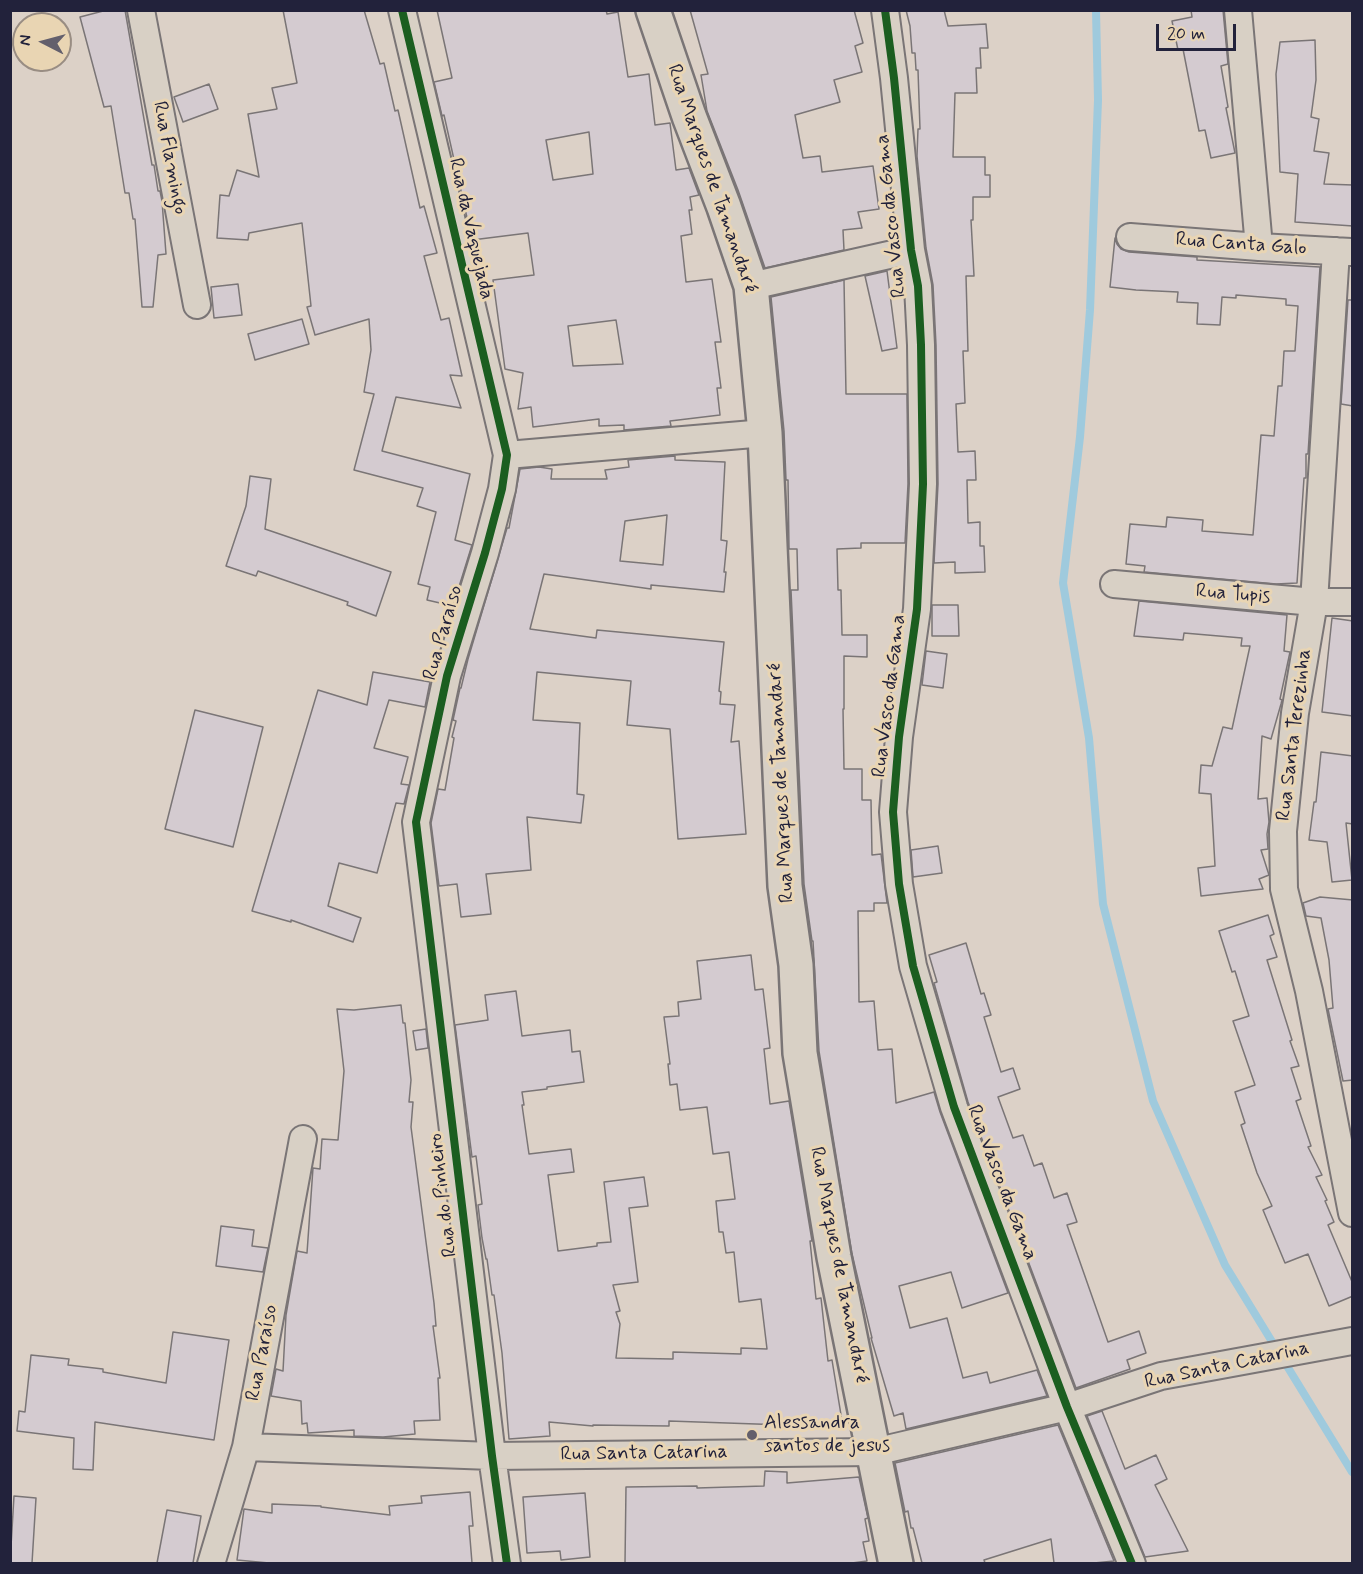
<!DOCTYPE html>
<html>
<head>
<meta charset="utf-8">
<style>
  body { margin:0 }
  #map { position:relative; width:1363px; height:1574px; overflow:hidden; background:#dcd1c7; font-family:Mynerve,sans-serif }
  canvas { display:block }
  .frame { position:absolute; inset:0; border:12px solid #22223b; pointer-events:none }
  .north { position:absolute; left:12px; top:12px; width:60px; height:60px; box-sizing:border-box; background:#e9d5b3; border:2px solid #998d83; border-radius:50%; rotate:276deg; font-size:16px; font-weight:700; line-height:24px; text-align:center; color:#22223b }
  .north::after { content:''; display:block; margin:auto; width:21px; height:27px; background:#635f6c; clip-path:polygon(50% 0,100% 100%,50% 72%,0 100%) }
  .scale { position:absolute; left:1156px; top:24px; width:80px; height:27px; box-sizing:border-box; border:3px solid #22223b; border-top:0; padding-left:8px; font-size:18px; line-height:21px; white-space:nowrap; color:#22223b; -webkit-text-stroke:4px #e9d5b3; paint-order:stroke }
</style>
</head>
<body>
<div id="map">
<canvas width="1363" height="1574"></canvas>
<div class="frame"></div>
<div class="north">N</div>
<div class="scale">20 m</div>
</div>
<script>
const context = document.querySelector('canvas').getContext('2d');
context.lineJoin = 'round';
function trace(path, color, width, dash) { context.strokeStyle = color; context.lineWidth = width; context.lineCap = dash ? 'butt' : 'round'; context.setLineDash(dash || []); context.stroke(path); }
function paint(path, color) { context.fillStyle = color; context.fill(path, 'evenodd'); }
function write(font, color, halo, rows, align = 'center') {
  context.font = font + ' Mynerve,sans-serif'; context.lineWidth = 6; context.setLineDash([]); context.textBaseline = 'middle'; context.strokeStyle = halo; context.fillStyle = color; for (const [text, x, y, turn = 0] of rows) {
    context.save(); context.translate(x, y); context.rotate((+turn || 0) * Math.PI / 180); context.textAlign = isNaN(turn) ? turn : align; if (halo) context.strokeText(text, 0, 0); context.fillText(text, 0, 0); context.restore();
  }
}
const stream = new Path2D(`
  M1096 10 1098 100 1090 310 1080 437 1063 583 1089 738 1103 904 1153 1101 1225 1265 1352 1472`);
const building = new Path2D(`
  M107 10H125L152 165H154L158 191H160L162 201 166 254 158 255 153 307H142L135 219H133L129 193H125L111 106 104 107 80 17Z
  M283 10H364L380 64 384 63 395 111 398 110 420 208 424 206 437 253 424 256 441 320 449 318 462 376 450 375 461 408 396 397 382 451 470 474 455 540 472 545 453 606 427 600 430 587 418 584 436 512 417 506 423 488 354 470 374 394 364 392 371 350 369 319 315 335 307 307 311 306 302 223 249 233 248 240 217 238 220 195 229 196 237 170 259 177 248 114 277 109 272 88 297 83Z
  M437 10H606L607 14 618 12 628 77 649 74 655 125 670 123 676 170 689 168 699 195 690 197 692 210H689L692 234 681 236 686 282 712 279 721 342H715L721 388H717L720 415 670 421 671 426 624 430V425L599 426V419L533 427 531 407 518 409 523 373 505 369 493 280 534 275 528 233 472 240 444 115 442 116 434 82 452 78ZM589 132 593 174 553 180 546 140ZM616 320 623 364 573 366 568 326Z
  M690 10H854L863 43 855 46 862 72 834 80 840 102 795 115 803 158 820 156 822 172 873 166 879 209 858 212 862 228 843 230 844 250 765 268 738 190 707 111 701 75 708 74Z
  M906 10H944L948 26 986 24 988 48H980L981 68H976L977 93H955L953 157H985V175H990V197H973V220H971L974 276H966L968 351H963L965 403 956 404 958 452 975 451 976 480H967L968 523 980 522V546H984L985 572 955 573V562L934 563 938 484 936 345 933 285 926 248 917 156 918 129H920L918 70H916L915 53H912L910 26Z
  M1191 10H1223L1228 64 1221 66 1228 107 1226 108 1235 153 1211 158 1205 130 1199 131 1183 49 1178 50 1172 21 1192 17Z
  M1315 40 1316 80 1311 117 1319 119 1314 151 1329 153 1324 184 1353 185V226L1295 222 1298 174 1280 172 1276 74 1280 42Z
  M209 84 218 109 183 122 174 97Z
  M1115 238 1117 244 1121 249 1129 252 1197 257V260L1320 267 1308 454H1306V478H1304L1297 583 1276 584 1144 572 1145 566 1126 564 1130 524 1166 527 1167 517 1203 520 1202 531 1253 535 1261 435 1274 436 1278 386H1282L1284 351H1295L1298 306 1286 305V299L1236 295V298L1222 297 1220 325 1197 324 1198 303 1177 302 1178 292 1136 290 1110 287Z
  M887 271 897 348 882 351 865 276Z
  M844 280 846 394H907L908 484 905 543H861V548L837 549 838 590H841L842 635H867V657L844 656V709H843L844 769H862V800H871L872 855 881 854 887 903H874V911H858L859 1002 874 1001 878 1050 892 1049 896 1103 934 1092 940 1112 1008 1293 962 1308 951 1272 899 1286 910 1328 947 1318 963 1378 987 1372 990 1383 1037 1370 1047 1396 906 1429 903 1413 894 1416 871 1338H872L852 1254 819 1051 813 941H812L804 884 791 590H798L797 549H789L788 480H786L784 431 771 297Z
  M238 284 242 315 214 318 211 287Z
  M1348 300H1353V406L1341 404Z
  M302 319 309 344 255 360 248 334Z
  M675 456V460L725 462 721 540 727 541 724 572H726L724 592 651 585V589L544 574 530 629 596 638 597 630 724 642 719 691 721 692 720 704 735 705 731 742 739 741 746 834 678 839 670 729 627 725 631 681 537 672 533 720 580 723 577 794 584 795 581 823 527 817 531 870 486 874 491 914 461 917 457 884 439 886 431 823 438 789 445 790 454 738 452 737 456 721 453 720 460 688H461L468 659 507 528H509L520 469 539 467 552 469 551 479H607L605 470 629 467 628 460ZM667 515 663 565 620 561 625 521Z
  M250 476 271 479 265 529 391 572 376 616 347 605 348 602 258 571 256 576 226 566 246 506Z
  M1139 601 1287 615 1284 651 1290 652 1280 699 1282 700 1281 704 1271 739 1262 736 1258 799 1267 798 1269 822 1267 834 1268 849 1261 850 1269 875 1259 879 1263 889 1201 896 1198 868 1215 866 1211 794 1199 793 1201 765 1212 766 1223 727 1232 729 1250 646H1241L1242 638 1184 633 1183 640 1134 636Z
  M932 605H958L959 636H932Z
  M1332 618 1353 621V716L1322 712Z
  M926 651 947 654 943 688 922 685Z
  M373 672 430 682 425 707 389 700 374 748 408 757 401 784 409 785 404 804 396 803 377 873 339 863 328 906 361 918 353 942 291 920V922L252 911 318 690 367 705Z
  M195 710 263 727 233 847 165 829Z
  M1321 752 1353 756V824L1346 823 1352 880 1332 882 1327 842 1309 840 1314 802H1316Z
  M938 846 942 873 913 877 911 850Z
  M1320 897 1353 900V1080L1343 1081 1328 1009 1333 1008 1329 960 1321 918 1306 916 1303 903Z
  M1268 915 1274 934 1270 936 1277 957 1267 960 1292 1040 1290 1041 1299 1066 1291 1068 1301 1099 1296 1101 1311 1146 1308 1147 1322 1175 1316 1177 1327 1200 1325 1201 1334 1222 1328 1225 1353 1284V1296L1329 1306 1308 1254 1285 1263 1263 1210 1272 1206 1257 1173 1241 1125 1245 1123 1235 1092 1255 1085 1233 1021 1249 1016 1235 971 1232 972 1219 931Z
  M966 943 981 994 984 993 991 1015 984 1017 1001 1072 1013 1068 1020 1089 998 1097 1013 1138 1023 1135 1034 1166 1042 1163 1054 1198 1067 1193 1077 1222 1067 1225 1108 1342 1139 1331 1146 1353 1127 1360 1130 1369 1076 1388 968 1102 934 983 937 982 929 955Z
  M751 955 755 990 763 989 770 1048 764 1049 770 1104 789 1101 812 1241H810L816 1299 821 1298 828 1361 832 1360 843 1427 669 1421V1426L593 1425V1426L549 1422 550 1436 509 1439 502 1353 494 1295H492L487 1259H486L482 1238 478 1205 482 1204 476 1156 472 1157 455 1025 488 1020 485 995 516 991 522 1036 570 1030 572 1052 580 1051 584 1082 547 1087V1089L522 1092 524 1105H522L529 1154 571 1149 574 1172 548 1175 558 1251 597 1246V1243L611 1242 604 1182 644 1177 648 1206 629 1208 638 1282 613 1285 620 1311 616 1312 620 1324 616 1358 673 1359V1352L741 1354V1348L767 1349 761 1299 739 1302 734 1252 726 1253 723 1232H719L716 1201 735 1199 729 1152 713 1154 707 1107 680 1110 677 1084 670 1085 668 1064H670L664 1017 679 1016 678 1002 701 999 697 961Z
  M401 1005 403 1023H405L411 1080 409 1102H413L411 1127 434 1303 436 1326H433L440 1378H438L440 1420 414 1421 415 1434 383 1437 354 1436V1430L308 1433 307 1423 302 1424 301 1401 271 1396 276 1369 283 1371 286 1315 297 1251 307 1253 313 1168 320 1169 322 1139 338 1140 344 1071 337 1009 354 1010Z
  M426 1029 428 1048 416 1050 413 1031Z
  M221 1226 254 1230 252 1246 268 1248 263 1272 216 1266Z
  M173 1332 229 1340 214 1440 95 1422 93 1470 73 1469 74 1438 17 1431 19 1411 25 1412 31 1355 69 1359 68 1365 103 1369V1372L166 1383Z
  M1102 1411 1125 1469 1156 1455 1167 1479 1155 1485 1188 1551 1145 1557 1087 1416Z
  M1058 1425 1114 1561 1094 1563H1054L1051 1539 984 1560 985 1563H922L913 1528H911L908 1511 905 1512 895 1463Z
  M765 1471 787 1472V1483L859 1477 868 1518 865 1519 869 1541 863 1542 867 1561 852 1563H625L626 1487 697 1486V1488L764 1486Z
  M470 1492 473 1526H469L472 1563H269L237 1560 244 1509 272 1513V1504L321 1506V1507L390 1515 389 1506 422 1503 421 1496Z
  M585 1493 590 1557 561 1560 560 1551 527 1553 523 1497Z
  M14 1496 36 1498 32 1563H10Z
  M167 1510 201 1516 193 1563H157Z`);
const street = new Path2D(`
  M141 10 197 305
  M402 10 507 455 502 489 485 553 447 676 416 822 492 1456 507 1564
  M885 10 894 78 911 250 918 286 921 345 923 484 917 609 899 737 893 812 899 884 913 966 954 1107 1067 1407 1132 1564
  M1238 10 1259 247
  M1130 237 1259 247 1351 252
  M1336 251 1314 602 1295 713 1283 831 1284 889 1309 991 1352 1213
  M751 286 911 250
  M507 455 765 433
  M1114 584 1314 602H1352
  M246 1447 492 1456 874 1452 1067 1407 1161 1376 1352 1341
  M211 1564 246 1447 303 1139`);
const secondary = new Path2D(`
  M653 10 689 116 724 207 751 286 765 433 785 886 796 965 800 1053 834 1257 896 1564`);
const cycleway = new Path2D(`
  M402 10 507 455 502 489 485 553 447 676 416 822 492 1456 507 1564
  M885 10 894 78 911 250 918 286 921 345 923 484 917 609 899 737 893 812 899 884 913 966 954 1107 1067 1407 1132 1564`);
const markers = [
  [752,1435,6,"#635f6c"]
];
const streetNames = [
  ["Rua Flamingo",169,158,79],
  ["Rua Marques de Tamandaré",711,179,71],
  ["Rua Vasco da Gama",892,216,-96],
  ["Rua da Vaquejada",470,229,77],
  ["Rua Canta Galo",1241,245,4],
  ["Rua Tupis",1233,595,5],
  ["Rua Paraíso",444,633,-74],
  ["Rua Vasco da Gama",890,696,-83],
  ["Rua Santa Terezinha",1295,735,-83],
  ["Rua Marques de Tamandaré",782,783,-93],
  ["Rua Vasco da Gama",1001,1183,69],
  ["Rua do Pinheiro",444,1195,-97],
  ["Rua Marques de Tamandaré",838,1265,79],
  ["Rua Paraíso",263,1353,-79],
  ["Rua Santa Catarina",1227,1366,-12],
  ["Rua Santa Catarina",644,1454,-1]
];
const poiNames = [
  ["Alessandra",764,1424],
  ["santos de jesus",764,1447]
];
trace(stream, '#9fcadd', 8);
paint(building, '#d4cbd0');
trace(building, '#7a7576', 1.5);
trace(street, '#7a7576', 30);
trace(secondary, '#7a7576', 38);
trace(street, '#d8d0c5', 26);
trace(secondary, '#d8d0c5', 33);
trace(cycleway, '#1b5e20', 8);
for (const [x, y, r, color] of markers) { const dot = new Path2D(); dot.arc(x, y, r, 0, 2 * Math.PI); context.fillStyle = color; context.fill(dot); trace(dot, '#e9d5b3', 2); }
write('20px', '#22223b', '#e9d5b3', streetNames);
write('20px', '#22223b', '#e9d5b3', poiNames, 'left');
</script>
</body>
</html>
